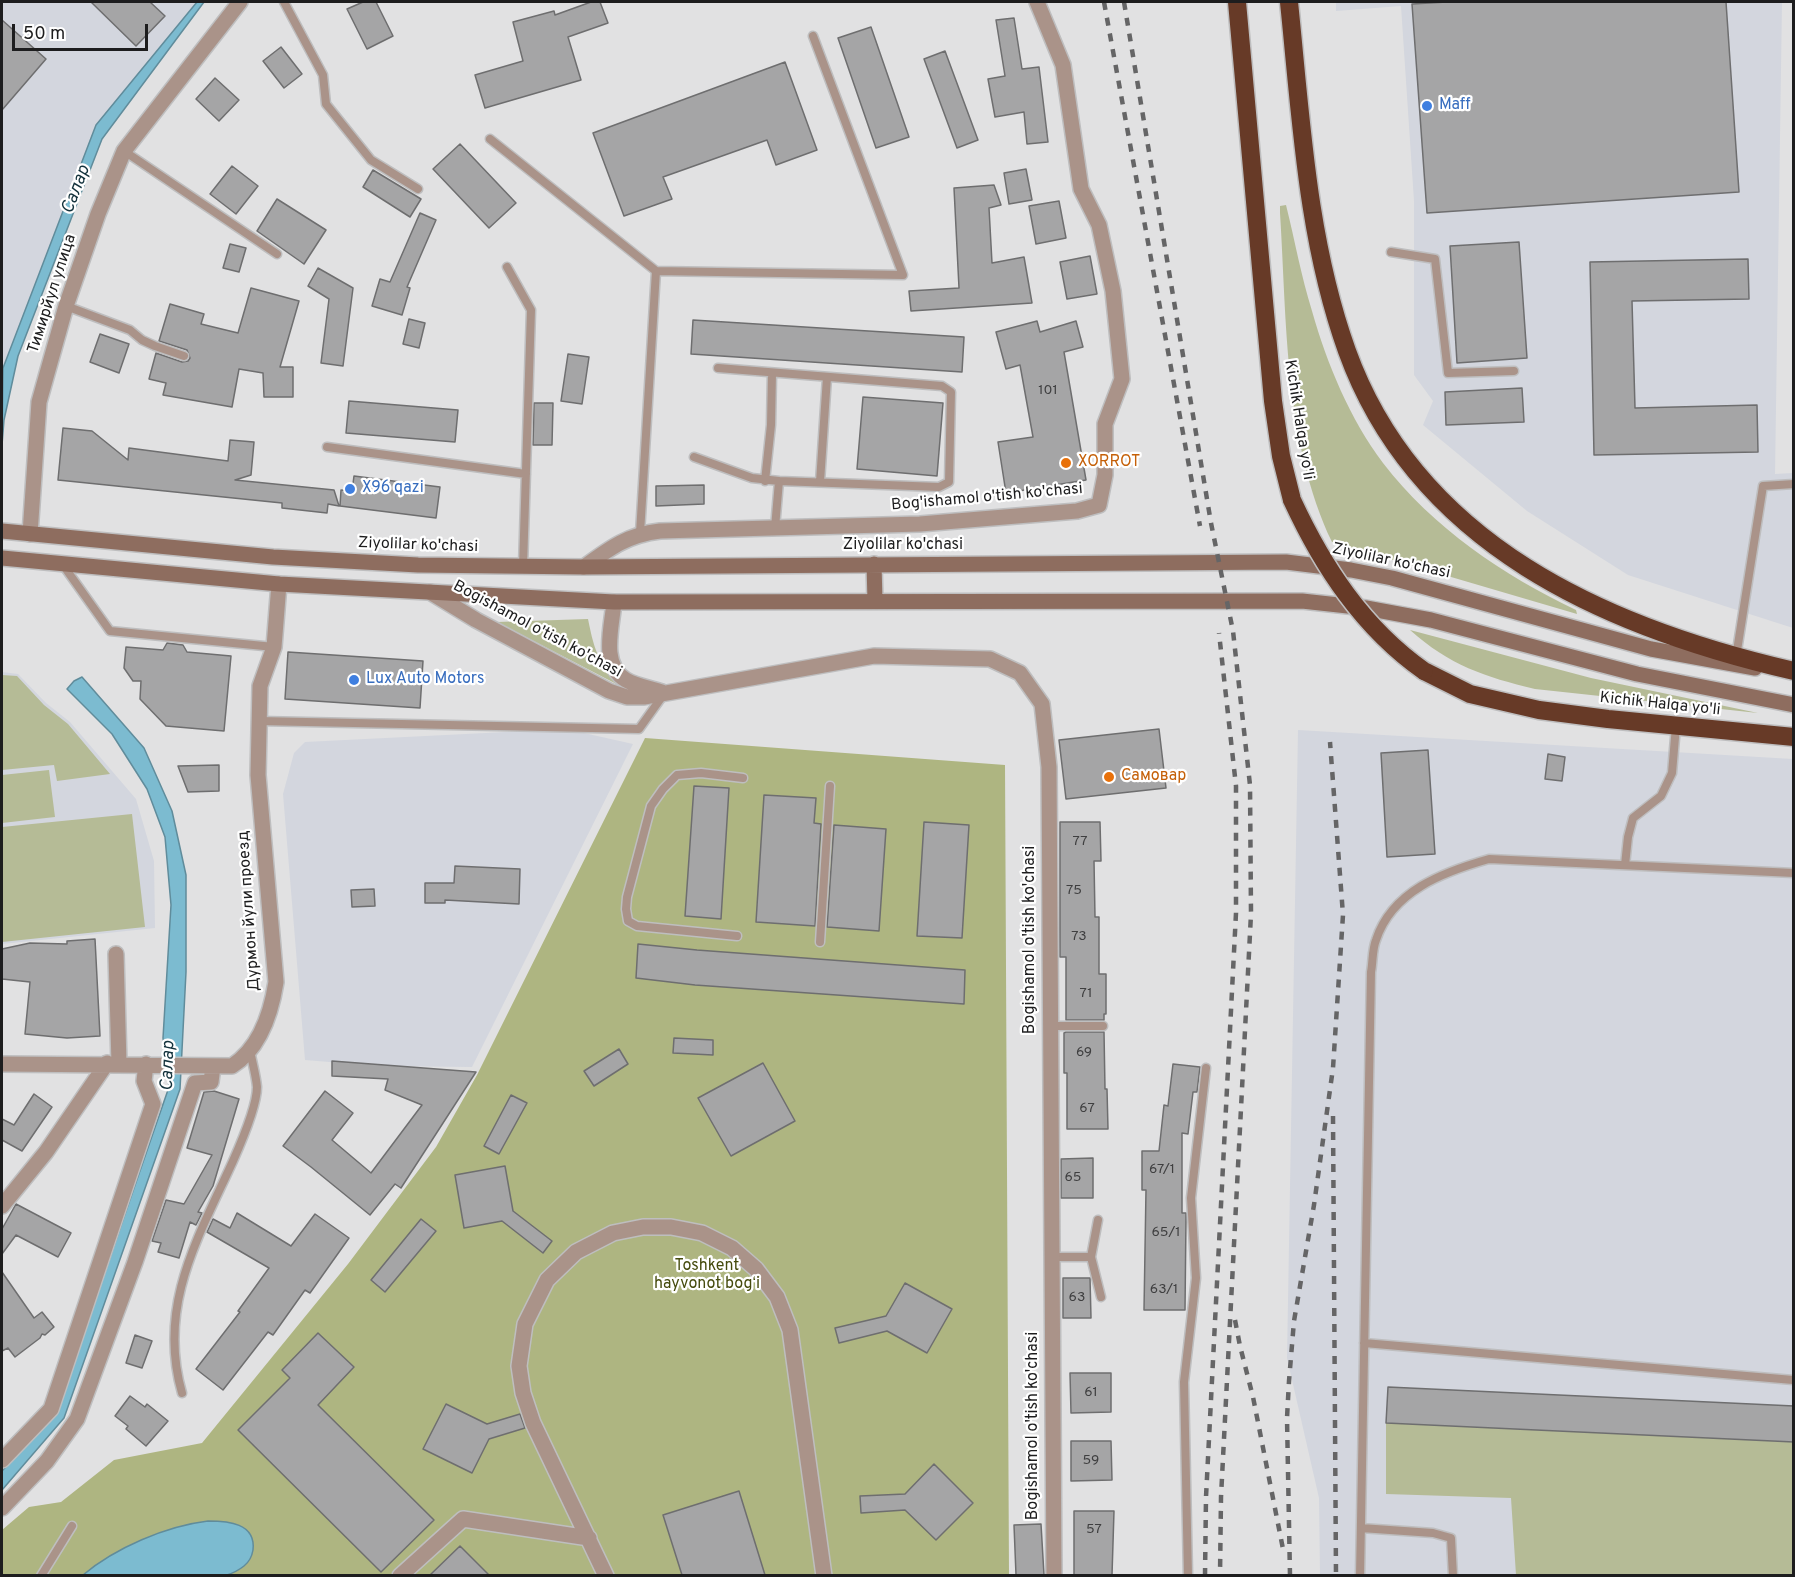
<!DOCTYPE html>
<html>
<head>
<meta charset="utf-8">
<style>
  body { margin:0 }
  #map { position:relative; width:1795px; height:1577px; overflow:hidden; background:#e1e1e2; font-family:Overpass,sans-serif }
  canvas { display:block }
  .frame { position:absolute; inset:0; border:3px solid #1d1d1e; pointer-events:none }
  .scale { position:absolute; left:12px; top:24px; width:136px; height:27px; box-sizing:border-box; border:3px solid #1d1d1e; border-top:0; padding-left:8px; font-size:18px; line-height:21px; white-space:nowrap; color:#1d1d1e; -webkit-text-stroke:4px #fff; paint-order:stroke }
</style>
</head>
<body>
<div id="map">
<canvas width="1795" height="1577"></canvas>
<div class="frame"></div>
<div class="scale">50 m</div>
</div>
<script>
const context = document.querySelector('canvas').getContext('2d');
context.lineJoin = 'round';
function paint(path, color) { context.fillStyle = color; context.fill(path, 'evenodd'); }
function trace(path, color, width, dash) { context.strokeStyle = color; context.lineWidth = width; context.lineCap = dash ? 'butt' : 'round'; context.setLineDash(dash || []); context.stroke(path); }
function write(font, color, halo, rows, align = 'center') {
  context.font = font + ' Overpass,sans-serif'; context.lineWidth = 4.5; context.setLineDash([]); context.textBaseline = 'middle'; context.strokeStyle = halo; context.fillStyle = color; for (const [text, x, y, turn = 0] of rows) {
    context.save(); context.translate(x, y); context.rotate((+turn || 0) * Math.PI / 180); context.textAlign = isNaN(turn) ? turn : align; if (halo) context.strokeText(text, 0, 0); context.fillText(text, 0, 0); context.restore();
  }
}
const built = new Path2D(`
  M2 2H196L101 132 2 396Z
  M1336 2H1782L1775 474 1793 473V628L1628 575 1527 511 1423 425 1433 401 1414 375V201L1401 6 1336 11Z
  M2 672 18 674 46 703 70 722 136 799 154 861 155 928 2 944Z
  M566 729 633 744 472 1067 378 1066 305 1060 283 794 294 753 305 742Z
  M1298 730 1793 759V1575H1320L1319 1498 1287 1358Z`);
const green = new Path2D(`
  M1286 205C1295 241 1301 276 1312 311 1327 364 1350 419 1383 463 1433 528 1503 575 1576 610L1577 614 1332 542C1284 440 1287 324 1280 213V206Z
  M588 619C595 654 599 665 626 689L497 622Z
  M1410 630 1591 678 1758 713 1535 689C1485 677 1449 665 1410 630Z
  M2 675 17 676 44 705 68 724 110 774 57 781 54 765 2 770Z
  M49 770 55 817 2 823V775Z
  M132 814 145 927 2 942V827Z
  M1386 1423 1793 1442V1575H1516L1511 1498 1386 1494Z`);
const forest = new Path2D(`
  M645 738 1005 765 1009 1575 2 1576V1530L29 1507 61 1502 114 1460 202 1443 348 1264 436 1147 477 1075Z`);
const water = new Path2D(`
  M197 2H204L102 139 18 356 4 420 2 445 3 368 96 125Z
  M82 677 144 748 172 811 186 875V972L180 1089 64 1418 2 1490V1471L56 1413 169 1087 163 1038 171 905 165 837 147 789 112 734 67 689 74 681Z
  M208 1521C228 1521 256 1523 253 1550 252 1556 249 1562 244 1566 239 1570 233 1573 227 1575H83C115 1548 166 1526 208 1521Z`);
const building = new Path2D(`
  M91 2H150L165 16 136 46Z
  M363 2H376L393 36 367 49 347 9Z
  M591 2H600L608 23 568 37 581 80 485 108 475 75 523 61 513 22 554 11 555 15Z
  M1447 2H1726L1739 192 1427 213 1412 4Z
  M1014 18 1022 69 1039 67 1048 142 1027 144 1024 112 995 117 988 79 1005 76 996 20Z
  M2 20 46 59 2 110Z
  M871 27 909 137 876 148 838 38Z
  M281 47 302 74 284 88 263 61Z
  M945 51 978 140 957 148 924 59Z
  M785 62 817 150 776 165 767 140 663 177 672 199 624 216 593 133Z
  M215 78 239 100 219 121 196 99Z
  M460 144 516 203 489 228 433 169Z
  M232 166 258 186 236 214 210 194Z
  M1026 169 1032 200 1009 204 1004 173Z
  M373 170 421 199 410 217 363 187Z
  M994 185 1001 205 989 208 992 263 1024 257 1032 303 911 311 909 291 959 288 954 188Z
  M277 199 326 230 304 264 257 231Z
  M1059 201 1066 238 1036 244 1029 206Z
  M420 213 436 220 407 287 410 288 402 315 372 306 380 279 390 282Z
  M1519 242 1527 358 1457 363 1450 246Z
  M230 244 246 248 239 272 223 268Z
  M1090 256 1097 294 1067 299 1060 262Z
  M1748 259 1749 299 1632 301 1635 408 1757 405 1758 452 1594 455 1590 262Z
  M318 268 353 288 343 366 321 363 329 299 308 286Z
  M251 288 299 301 280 367H293V397H264L263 373 239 369 232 407 163 395 166 383 149 379 156 353 182 362 188 361 190 358 187 350 159 341 170 304 204 314 201 324 238 333Z
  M409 319 425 323 419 348 403 344Z
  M693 320 964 337 962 372 691 354Z
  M1037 321 1040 332 1076 321 1083 347 1064 352 1086 480 1006 493 998 442 1033 437 1020 365 1006 369 996 332Z
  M100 334 129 344 119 373 90 362Z
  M568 354 589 357 582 404 561 401Z
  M1522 388 1524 422 1446 425 1445 392Z
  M863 397 943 403 937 476 857 469Z
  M349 401 458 410 455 442 346 433Z
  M534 403H553L552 445H533Z
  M63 428 92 431 128 460 129 448 228 461 230 440 254 442 251 475 235 480 334 490 339 506 328 504 327 513 282 508V503L58 480Z
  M354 476 440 487 436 518 340 506 341 490 352 491Z
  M704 485V504L656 506V486Z
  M167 643 183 645 187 652 231 656 224 731 166 726 140 699 141 681H133L124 668 126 647 163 650Z
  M288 652 423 661 420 708 285 699Z
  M1159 729 1166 788 1066 799 1059 740Z
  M1428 750 1435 854 1387 857 1381 753Z
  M1548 754 1565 757 1562 781 1545 779Z
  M219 765V791L188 792 178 766Z
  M694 786 729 788 721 919 685 916Z
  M764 795 816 798 814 823 821 824 815 926 756 922Z
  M924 822 969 825 962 938 917 936Z
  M1060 822H1100L1101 861H1094L1095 917H1099V974H1106V1014H1104V1020H1066V957H1060Z
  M834 825 886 829 879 931 827 927Z
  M455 866 520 869 519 904 445 900V903H425V883H454Z
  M374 889 375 906 352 907 351 890Z
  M95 939 100 1036 67 1038 25 1034 30 982 2 979V949L30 943 67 944V941Z
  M638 944 697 950 965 970 964 1004 695 985 636 978Z
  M1066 1032H1104L1105 1089H1107L1108 1129H1067V1073H1064V1033Z
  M674 1038 713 1040V1055L673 1053Z
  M619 1049 628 1064 594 1086 584 1071Z
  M332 1061 476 1072 401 1188 395 1184 370 1215 311 1167 283 1146 325 1091 353 1113 332 1140 371 1173 422 1105 385 1090 388 1079 332 1076Z
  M763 1063 795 1121 731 1156 698 1098Z
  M1173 1064 1200 1067 1197 1092H1193L1188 1134 1182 1133V1213H1186V1217L1185 1310H1144L1146 1190H1142V1151H1159L1164 1105 1168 1106Z
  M214 1091 239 1099 213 1186 198 1212 202 1213 196 1225 190 1222 179 1258 158 1252 161 1243 152 1241 166 1200 184 1204 212 1155 187 1148 204 1092Z
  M34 1094 52 1107 22 1151 2 1140V1119L14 1125Z
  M511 1095 527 1103 499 1154 484 1146Z
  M1093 1158V1198H1061V1159Z
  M505 1166 513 1211 552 1241 543 1253 502 1221 464 1228 455 1175Z
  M16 1204 71 1233 58 1257 16 1235 2 1254V1229Z
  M237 1213 291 1246 315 1214 349 1238 310 1293 305 1290 273 1335 268 1332 223 1390 196 1369 240 1312 238 1311 269 1268 207 1232 213 1219 230 1228Z
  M421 1219 436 1231 385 1292 371 1280Z
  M2 1272 34 1318 42 1312 54 1327 45 1335 42 1334 40 1338 15 1357 8 1348 2 1351Z
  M1063 1278H1090L1091 1318H1063Z
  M905 1283 952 1309 927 1353 887 1331 839 1343 835 1328 886 1316Z
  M318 1333 354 1367 318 1405 434 1520 381 1572 238 1430 290 1378 282 1370Z
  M135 1335 152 1341 142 1368 126 1363Z
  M1070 1373H1111V1412L1071 1413Z
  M1388 1387 1794 1406V1442L1386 1423Z
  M130 1396 145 1407 147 1404 168 1421 146 1446 126 1429 128 1426 115 1416Z
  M446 1404 487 1424 520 1414 525 1428 489 1439 472 1473 423 1449Z
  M1071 1441H1111L1112 1480 1071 1481Z
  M934 1464 973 1503 936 1540 905 1510 861 1513 860 1496 905 1494Z
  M739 1491 765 1575H682L663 1515Z
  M1074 1511H1114L1112 1575H1074Z
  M1041 1524 1044 1575H1016L1014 1525Z
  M460 1546 489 1575H430Z`);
const lane = new Path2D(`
  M284 2 323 75 326 104 371 160 418 189
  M490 139 656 271 903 275 813 36
  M124 151 277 254
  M1391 252 1435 259 1448 373 1514 371
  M507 267 531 310 523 567
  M66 306 130 330 142 340 155 346 184 356
  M718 368 942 386 951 392 949 482 939 487 779 481 775 528
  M327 447 526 474
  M694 457 752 478 779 481
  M765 481 771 425 772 373
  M820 482 827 377
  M640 533 656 271
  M63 565 110 631 274 647
  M1736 657 1763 486 1794 484
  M259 721 639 729 664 694
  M1625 865 1628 837 1633 818 1661 796 1672 773 1676 726
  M737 936 637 926 628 921 626 909 627 897 651 806 663 789 677 775 701 773 743 778
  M820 942 830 786
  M1050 1026H1103
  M1051 1257H1091L1101 1297
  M1091 1257 1098 1220
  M1364 1343 1793 1380
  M182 1393C157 1306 198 1238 233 1161 241 1143 257 1106 257 1087 256 1075 252 1062 250 1050
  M1361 1528 1433 1533 1451 1538 1453 1576
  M41 1576 72 1526
  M1188 1576 1184 1382 1196 1278 1191 1198 1206 1068
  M1360 1576 1371 972C1373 962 1372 950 1376 940 1392 891 1443 872 1489 859L1794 873`);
const street = new Path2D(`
  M30 534 39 402 66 306 98 214 124 151 240 2
  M584 567C610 548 627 535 660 531L920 524 1077 511 1099 505 1105 475V424L1122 379 1113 291 1099 225 1081 189 1063 65 1037 2
  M430 592 476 620 609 691 627 697H644L874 656 990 659 1020 673 1042 704 1049 767 1054 1576
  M614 602C612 627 600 665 626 680 636 686 651 688 662 692
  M116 954 119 1064
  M2 1064 232 1066C260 1048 271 1014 276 982L258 775 260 686 274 647 279 584
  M2 1206 46 1152 107 1063
  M2 1460 51 1409 153 1104 144 1081 146 1064
  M2 1508 47 1461 77 1419 135 1262 195 1083 211 1082 213 1066
  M400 1576 463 1519 589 1538
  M606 1576 533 1423 523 1393 519 1366 525 1324 547 1280 576 1252 613 1233 643 1227H671L702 1233 732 1248 756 1269 777 1297 790 1330 824 1576`);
const secondary = new Path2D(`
  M2 531 273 557 418 565 584 567 1286 562 1351 570 1392 578 1651 649 1755 668
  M2 558 279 584 614 602 1302 601 1366 608 1431 620 1637 674 1794 705
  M874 564 875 601`);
const highway = new Path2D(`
  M1237 2 1273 401 1281 456 1292 500
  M1289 2C1301 118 1307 240 1347 351 1417 545 1607 628 1794 671
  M1424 671 1470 694 1539 710 1608 719 1794 737`);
const rail = new Path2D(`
  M1104 2 1200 526
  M1124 2 1211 523 1233 631 1250 785 1251 914 1221 1497 1220 1576
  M1333 1116 1336 1576
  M1235 1320 1240 1346 1253 1397 1283 1549
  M1205 1576 1206 1497 1236 913V786L1219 633
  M1290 1576 1287 1418 1289 1381 1294 1321 1314 1205 1333 1068 1343 915 1330 742`);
const highwayBridge = new Path2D(`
  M1292 500C1323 567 1363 628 1424 671`);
const markers = [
  [1427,106,6,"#3f7fe0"],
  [1066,463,6,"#e8710a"],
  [350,489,6,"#3f7fe0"],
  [354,680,6,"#3f7fe0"],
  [1109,777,6,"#e8710a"]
];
const numberNames = [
  ["101",1048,391],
  ["77",1080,842],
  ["75",1074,891],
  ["73",1079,937],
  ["71",1086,994],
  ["69",1084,1053],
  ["67",1087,1109],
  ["67/1",1162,1170],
  ["65",1073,1178],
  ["65/1",1166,1233],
  ["63/1",1164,1290],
  ["63",1077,1298],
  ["61",1091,1393],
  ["59",1091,1461],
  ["57",1094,1530]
];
const shopNames = [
  ["Maff",1439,106],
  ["X96 qazi",362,489],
  ["Lux Auto Motors",366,680]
];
const streetNames = [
  ["Тимирйул улица",53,294,-72],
  ["Kichik Halqa yo'li",1298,420,81],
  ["Bog'ishamol o'tish ko'chasi",987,498,-5],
  ["Ziyolilar ko'chasi",418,546,2],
  ["Ziyolilar ko'chasi",903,546],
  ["Ziyolilar ko'chasi",1391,562,12],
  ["Bogishamol o'tish ko'chasi",537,630,28],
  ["Kichik Halqa yo'li",1660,705,6],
  ["Дурмон йули проезд",250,911,-94],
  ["Bogishamol o'tish ko'chasi",1031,940,-90],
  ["Bogishamol o'tish ko'chasi",1034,1426,-90]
];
const foodNames = [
  ["XORROT",1078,463],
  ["Самовар",1121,777]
];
const parkNames = [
  ["Toshkent",707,1267],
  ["hayvonot bogʻi",707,1285]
];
const waterNames = [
  ["Салар",77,190,-69],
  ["Салар",169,1066,-88]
];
paint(built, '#d3d6de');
paint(green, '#b5bb96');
paint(forest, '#aeb581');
paint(water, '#7cbbd0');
trace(water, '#608c9b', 1.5);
paint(building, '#a5a5a6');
trace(building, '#6e6e6f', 1.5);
trace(lane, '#bebebf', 11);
trace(street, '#bebebf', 18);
trace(secondary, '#bebebf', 18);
trace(highway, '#bebebf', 21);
trace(lane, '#aa9389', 8);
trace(street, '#aa9389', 15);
trace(secondary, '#8e6d5f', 15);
trace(highway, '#673a27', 18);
trace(rail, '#656566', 4.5, [8, 8]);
trace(highwayBridge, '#bebebf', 21, []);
trace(highwayBridge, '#673a27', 18);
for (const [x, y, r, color] of markers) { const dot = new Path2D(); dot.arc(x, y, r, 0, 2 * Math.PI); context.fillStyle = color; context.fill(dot); trace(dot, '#fff', 2); }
write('14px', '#3f3f40', null, numberNames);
write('16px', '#366cbe', '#fff', shopNames, 'left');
write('16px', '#1d1d1e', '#fff', streetNames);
write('16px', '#c56008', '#fff', foodNames, 'left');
write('16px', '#454b0d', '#fff', parkNames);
write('italic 18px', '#13323c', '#fff', waterNames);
</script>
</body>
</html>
